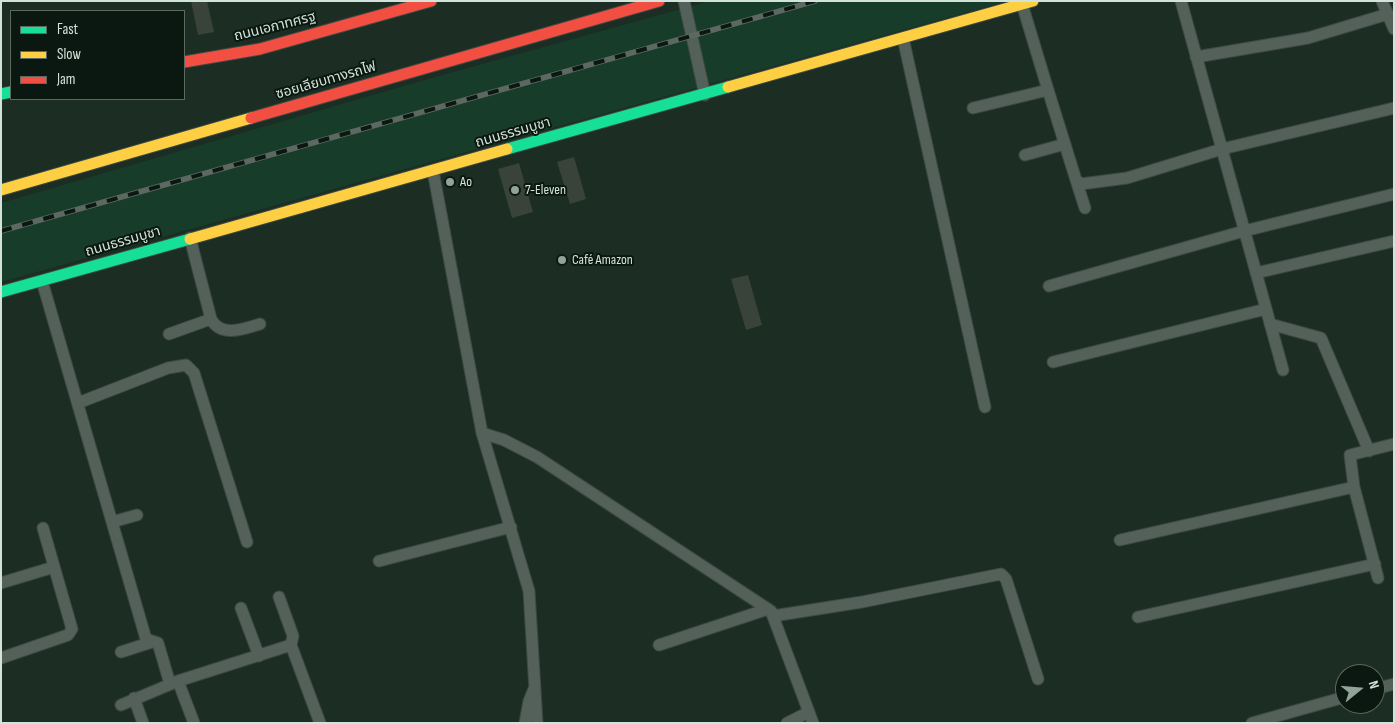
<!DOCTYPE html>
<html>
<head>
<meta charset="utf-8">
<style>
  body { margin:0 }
  #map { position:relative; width:1395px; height:724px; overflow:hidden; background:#1c2d24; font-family:"Sofia Sans Condensed",sans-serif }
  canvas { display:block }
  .frame { position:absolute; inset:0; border:2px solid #d2e3d9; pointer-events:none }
  .legend { position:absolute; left:10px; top:10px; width:175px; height:90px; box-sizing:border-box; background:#0b1811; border:1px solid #5b6961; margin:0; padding:6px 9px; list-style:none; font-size:15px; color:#d2e3d9 }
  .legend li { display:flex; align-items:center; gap:10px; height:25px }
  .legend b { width:25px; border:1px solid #5b6961 }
  .north { position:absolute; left:1335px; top:664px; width:50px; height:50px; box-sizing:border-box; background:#0b1811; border:1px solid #5b6961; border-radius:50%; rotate:73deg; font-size:14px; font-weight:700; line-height:20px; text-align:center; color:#d2e3d9 }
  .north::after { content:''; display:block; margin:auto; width:18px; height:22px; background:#92a39a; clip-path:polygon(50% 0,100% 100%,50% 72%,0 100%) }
</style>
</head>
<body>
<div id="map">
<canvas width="1395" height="724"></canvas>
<div class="frame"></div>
<ul class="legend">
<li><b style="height:6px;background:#16e098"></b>Fast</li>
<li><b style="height:6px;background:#ffcf43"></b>Slow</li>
<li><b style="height:6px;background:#f24e42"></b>Jam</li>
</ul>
<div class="north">N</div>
</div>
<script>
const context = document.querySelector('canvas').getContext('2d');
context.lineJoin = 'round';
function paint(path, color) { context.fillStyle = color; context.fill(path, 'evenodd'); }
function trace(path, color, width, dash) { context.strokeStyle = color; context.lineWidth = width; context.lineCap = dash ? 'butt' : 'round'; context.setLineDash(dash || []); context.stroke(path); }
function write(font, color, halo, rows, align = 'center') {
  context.font = font + ' "Sofia Sans Condensed","Noto Sans Thai",sans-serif'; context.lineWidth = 4; context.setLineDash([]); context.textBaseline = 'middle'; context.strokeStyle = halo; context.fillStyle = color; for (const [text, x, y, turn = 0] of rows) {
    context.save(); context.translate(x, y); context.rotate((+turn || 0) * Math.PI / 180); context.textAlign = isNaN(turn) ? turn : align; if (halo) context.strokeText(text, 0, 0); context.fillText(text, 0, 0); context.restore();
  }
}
const built = new Path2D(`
  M710 1H1007L1 282V203L421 81Z`);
const building = new Path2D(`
  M191 1H207L214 32 198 35Z
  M574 157 586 199 570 204 557 162Z
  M519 163 533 212 512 218 498 169Z
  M748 275 762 325 746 330 731 279Z`);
const street = new Path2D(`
  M684 1 705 95
  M1181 1 1283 370
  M1382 1 1394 29
  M1022 4 1048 90
  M903 38 985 407
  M1196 57 1308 38 1388 14
  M973 108 1048 90 1076 180 1081 184 1127 178 1222 149 1394 108
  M1025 155 1065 144
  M433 171 482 433 529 591 537 723
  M1076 180 1085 208
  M1256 273 1394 241
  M42 281 146 639 158 643 170 684
  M1049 286 1244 231 1394 194
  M211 319C221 338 244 329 260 324
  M1270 324 1321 338 1369 451
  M169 334 211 319 190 238
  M1053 362 1266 309
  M78 403 168 368 186 365 194 373 247 542
  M482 433 504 440 537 457 771 611 813 723
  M112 522 137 515
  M1120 540 1354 487
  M379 561 511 527
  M1378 578 1354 487 1350 455 1394 444
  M1 583 54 567
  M279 597 293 636 291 645
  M241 608 259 656
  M773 616 862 602 1001 574 1006 579 1038 679
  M1138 617 1375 564
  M659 645 768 609
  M121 652 152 642
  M1 658 68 635 72 629 43 528
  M178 681 194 723
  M1375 689 1394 684
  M134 698 143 723
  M121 705 178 681 291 645 320 723
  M525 723 529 701 534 689
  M787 723 809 712
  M1252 723 1345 697`);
const fast = new Path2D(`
  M1 94 11 92
  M507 149 728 87
  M1 292 190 239`);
const slow = new Path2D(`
  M728 87 1033 1
  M1 190 251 118
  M190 239 507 149`);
const jam = new Path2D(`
  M184 62 260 49 431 1
  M251 118 659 1`);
const rail = new Path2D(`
  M1 231 815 1`);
const markers = [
  [450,182,5,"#92a39a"],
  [515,190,5,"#92a39a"],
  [562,260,5,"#92a39a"]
];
const streetNames = [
  ["ถนนเอกาทศรฐ",275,27,-14],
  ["ซอยเลียบทางรถไฟ",326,81,-16],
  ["ถนนธรรมบูชา",513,133,-16],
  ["ถนนธรรมบูชา",123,242,-16]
];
const poiNames = [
  ["Ao",460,182],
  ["7-Eleven",525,190],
  ["Café Amazon",572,260]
];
paint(built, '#183c2a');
paint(building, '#39433a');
trace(street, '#3c4942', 13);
trace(fast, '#3c4942', 13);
trace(slow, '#3c4942', 13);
trace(jam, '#3c4942', 13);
trace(street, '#54605a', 11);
trace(fast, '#16e098', 11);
trace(slow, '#ffcf43', 11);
trace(jam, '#f24e42', 11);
trace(rail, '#5e6863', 5.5);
trace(rail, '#0b1811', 4, [11]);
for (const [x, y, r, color] of markers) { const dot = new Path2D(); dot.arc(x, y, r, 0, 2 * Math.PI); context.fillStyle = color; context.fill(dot); trace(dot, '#0b1811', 2); }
write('14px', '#d2e3d9', '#0b1811', streetNames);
write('14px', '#d2e3d9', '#0b1811', poiNames, 'left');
</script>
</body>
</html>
